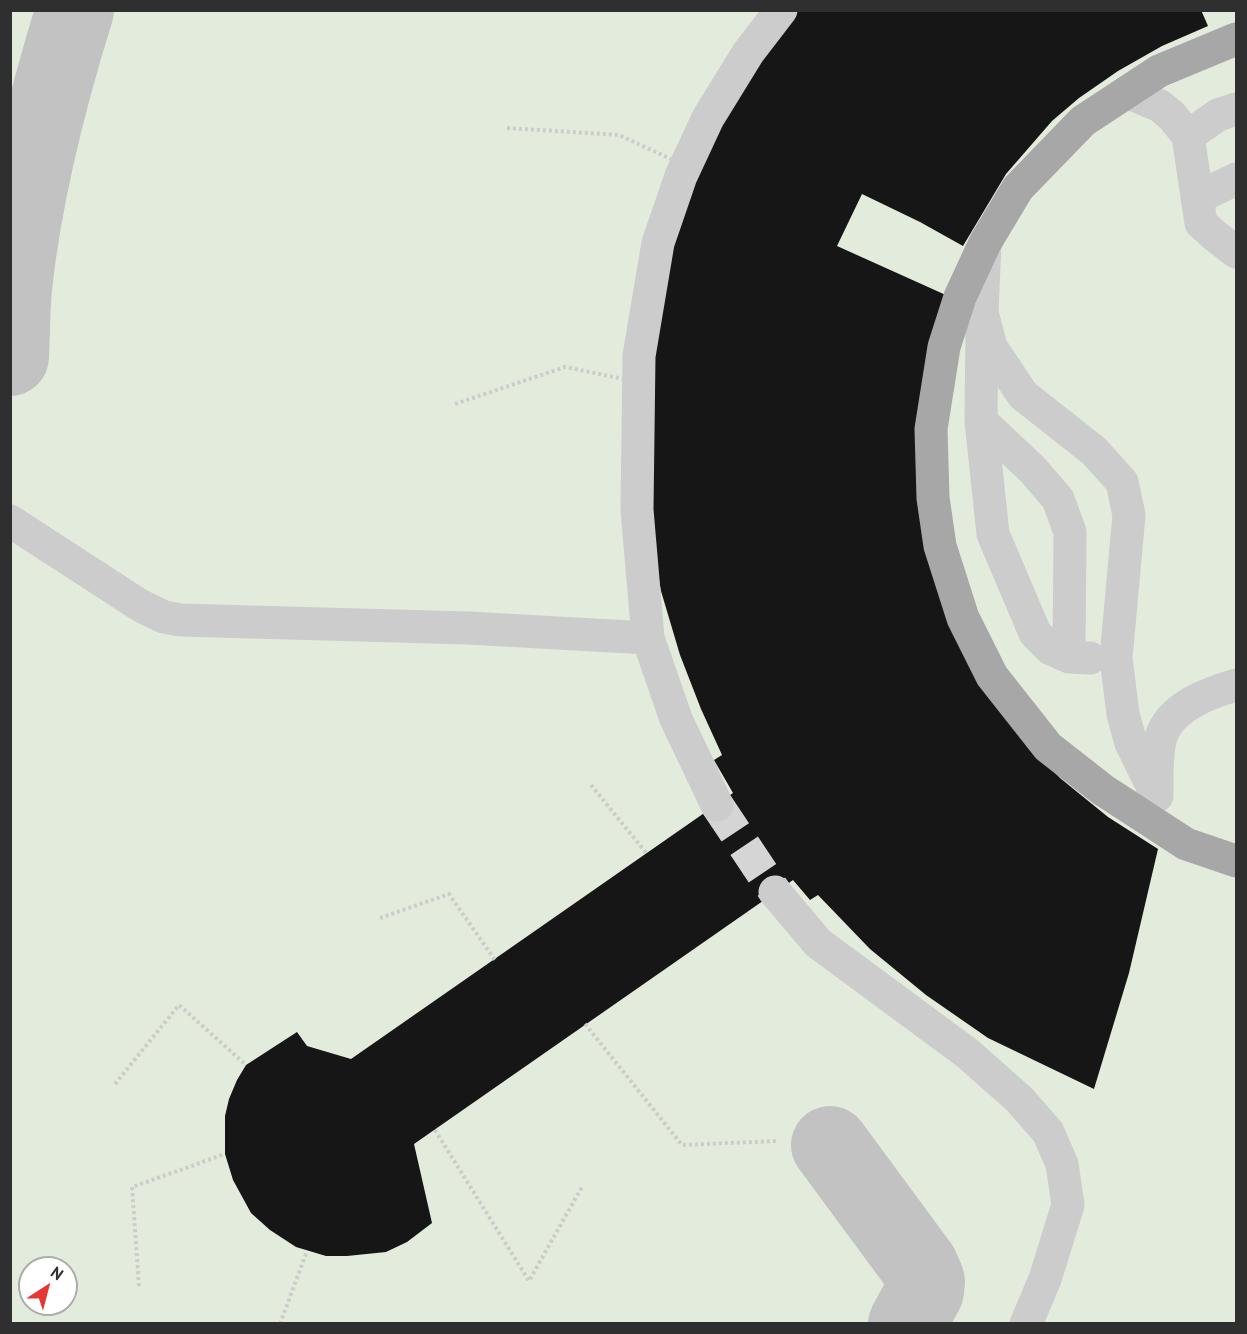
<!DOCTYPE html>
<html>
<head>
<meta charset="utf-8">
<style>
  body { margin:0 }
  #map { position:relative; width:1247px; height:1334px; overflow:hidden; background:#fff; font-family:"PT Sans",sans-serif }
  canvas { display:block }
  .frame { position:absolute; inset:0; border:12px solid #2f2f2f; pointer-events:none }
  .north { position:absolute; left:18px; top:1256px; width:60px; height:60px; box-sizing:border-box; background:#fff; border:2px solid #acacac; border-radius:50%; rotate:36deg; font-size:16px; font-weight:700; line-height:24px; text-align:center; color:#2f2f2f }
  .north::after { content:''; display:block; margin:auto; width:21px; height:27px; background:#e43832; clip-path:polygon(50% 0,100% 100%,50% 72%,0 100%) }
</style>
</head>
<body>
<div id="map">
<canvas width="1247" height="1334"></canvas>
<div class="frame"></div>
<div class="north">N</div>
</div>
<script>
const context = document.querySelector('canvas').getContext('2d');
context.lineJoin = 'round';
function paint(path, color) { context.fillStyle = color; context.fill(path, 'evenodd'); }
function trace(path, color, width, dash) { context.strokeStyle = color; context.lineWidth = width; context.lineCap = dash ? 'butt' : 'round'; context.setLineDash(dash || []); context.stroke(path); }
const green = new Path2D(`
  M10 11H1236V1323H11ZM30 1268H66V1304H30Z`);
const taxiway = new Path2D(`
  M10 357C11 334 11 310 13 288 23 194 47 100 75 10
  M830 1145 920 1267 926 1281 925 1291 907 1324`);
const building = new Path2D(`
  M793 10H1201L1208 26 1162 46 1118 71 1079 98 1052 121 1006 174 963 246 920 222 862 194 837 246 948 296 921 431 1013 728 1060 778 1108 817 1158 849 1129 973 1094 1089 988 1038 926 995 870 949 818 895 810 900 793 880 414 1144 432 1223 407 1242 386 1252 347 1256H326L296 1247 270 1230 251 1213 233 1180 225 1154V1116L229 1099 237 1080 246 1065 297 1032 307 1046 351 1059 733 793 714 760 722 755 701 709 680 655 661 591 652 544 646 408 673 245 710 141Z`);
const minorTunnel = new Path2D(`
  M717 805 775 892`);
const path = new Path2D(`
  M591 785 647 854
  M380 918 449 894 495 960
  M585 1024 682 1145 778 1141
  M115 1084 179 1005 246 1065
  M435 1130 529 1281 583 1185
  M139 1286 132 1187 225 1154
  M280 1324 307 1251`);
const minor = new Path2D(`
  M1127 92 1160 106 1172 116 1188 136 1201 223 1214 235 1236 252
  M1188 136 1218 115 1236 109
  M1197 198 1236 179
  M985 243 982 312 991 347 1023 395 1094 451 1122 482 1129 515 1116 658 1123 714 1131 743 1157 796
  M982 330 981 421 993 534 1035 633 1051 649 1069 657
  M981 421 1032 469 1058 499 1070 532 1069 657 1090 658
  M10 521 141 606 164 617 180 620 468 628 648 638
  M1157 793C1157 775 1156 754 1161 737 1171 706 1209 693 1236 685
  M717 805 676 719 648 638 637 510 639 356 658 243 681 176 708 118 748 53 781 10
  M775 892 818 943 967 1053 1019 1099 1048 1132 1062 1164 1068 1205 1045 1279 1026 1324`);
const major = new Path2D(`
  M1236 39 1159 71 1083 121 1018 188 985 243 960 297 944 347 931 429 933 498 940 546 963 618 992 676 1048 747 1103 790 1186 844 1236 861`);
const pathBridge = new Path2D(`
  M507 128 619 135 697 171
  M455 404 565 367 648 384`);
paint(green, '#e3ecdc');
trace(taxiway, '#c2c2c2', 78);
paint(building, '#161616');
trace(minorTunnel, '#d5d5d5', 33, [33, 16]);
trace(path, '#ccc', 4, [3, 3]);
trace(minor, '#ccc', 33);
trace(major, '#a7a7a7', 33);
trace(pathBridge, '#ccc', 4, [3, 3]);
</script>
</body>
</html>
